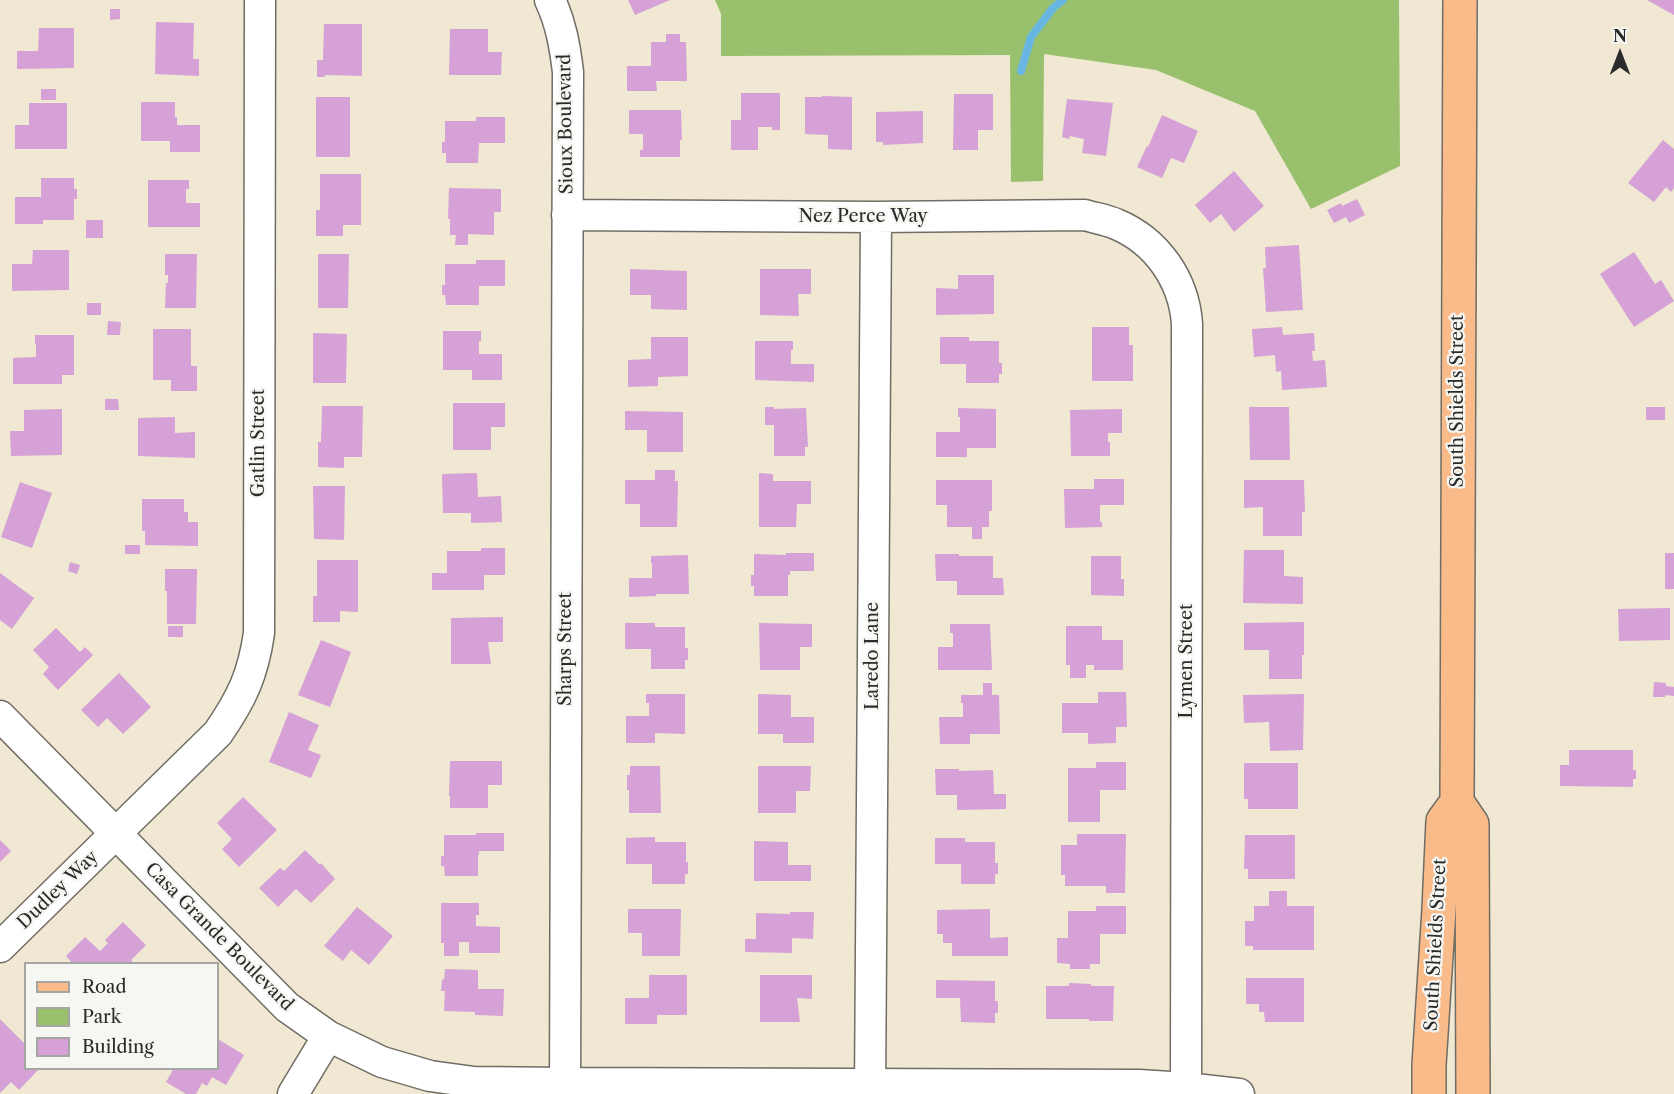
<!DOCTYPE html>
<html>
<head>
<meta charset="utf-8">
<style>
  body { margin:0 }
  #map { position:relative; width:1674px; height:1094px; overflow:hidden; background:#f0e8d2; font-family:"Libre Caslon Text",serif }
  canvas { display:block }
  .legend { position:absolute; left:24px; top:962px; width:195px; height:108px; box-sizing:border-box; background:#f6f6f2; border:2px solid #a5a5a2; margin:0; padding:8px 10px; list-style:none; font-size:18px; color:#2b2b2b }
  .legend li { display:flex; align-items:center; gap:12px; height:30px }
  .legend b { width:30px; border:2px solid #a5a5a2 }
  .north { position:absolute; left:1590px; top:24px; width:60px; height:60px; -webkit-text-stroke:4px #f6f6f2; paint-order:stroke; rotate:0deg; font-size:16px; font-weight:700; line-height:24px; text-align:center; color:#2b2b2b }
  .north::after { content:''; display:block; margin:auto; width:21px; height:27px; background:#2b2b2b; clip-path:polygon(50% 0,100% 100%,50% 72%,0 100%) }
</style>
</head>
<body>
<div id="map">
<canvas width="1674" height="1094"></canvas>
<ul class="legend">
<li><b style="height:8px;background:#fabb8b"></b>Road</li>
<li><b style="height:16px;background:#99c16d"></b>Park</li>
<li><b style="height:16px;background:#d5a1d7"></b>Building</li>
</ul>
<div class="north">N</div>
</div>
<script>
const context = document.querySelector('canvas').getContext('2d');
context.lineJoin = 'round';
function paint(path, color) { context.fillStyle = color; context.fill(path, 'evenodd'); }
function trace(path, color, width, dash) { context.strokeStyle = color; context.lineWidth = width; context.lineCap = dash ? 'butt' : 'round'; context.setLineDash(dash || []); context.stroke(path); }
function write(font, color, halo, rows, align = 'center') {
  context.font = font + ' "Libre Caslon Text",serif'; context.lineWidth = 4.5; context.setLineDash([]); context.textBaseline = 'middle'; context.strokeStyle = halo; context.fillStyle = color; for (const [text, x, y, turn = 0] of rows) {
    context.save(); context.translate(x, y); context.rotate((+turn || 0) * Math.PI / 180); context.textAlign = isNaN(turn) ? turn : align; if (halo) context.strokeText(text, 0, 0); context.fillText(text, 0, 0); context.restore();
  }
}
const green = new Path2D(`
  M715 0H1399L1400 166 1311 209 1255 111 1156 70 1044 54 1043 181 1011 182 1010 55 721 56V14Z`);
const stream = new Path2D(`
  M1021 71 1031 37 1053 8 1063 0`);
const building = new Path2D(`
  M628 0H670L635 15Z
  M1647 0H1674V15Z
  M110 9H120V19L110 20Z
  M156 22 194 23 193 59H199V76L155 74Z
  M324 24H362V76L325 75V77H317V60H323Z
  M39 28H74V68L17 69V51H38Z
  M450 29H488V52H502L501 75H449Z
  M666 34H680V42H686L687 81H656L657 91H627V66H651V42H666Z
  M41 89H56V100H41Z
  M741 93H780V130H772V127H758V150H731V120H741Z
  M954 94H993V130H978V150H953Z
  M822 96 852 97V150L828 149V135L805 134V97H822Z
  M316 97H350V157H316Z
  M1067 99 1113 103 1106 156 1082 153 1084 139 1070 136 1069 139 1062 137Z
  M141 102H175V117H177V125H200V152H170V141H141Z
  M29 103H67V149H15V125H29Z
  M629 110H681L682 140H680V157H640V150H643V134H629Z
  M923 111V143L883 145V142H876V112Z
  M1162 115 1198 131 1184 163 1171 158 1162 178 1137 167 1147 146 1148 147Z
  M476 117H505V143H479L478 163H446V153H442V142H445V121H476Z
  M1663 140 1674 149V188L1671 192 1666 187 1654 202 1628 183Z
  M1234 171 1264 206 1234 232 1221 214 1210 223 1195 205Z
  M320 174H361V225H343V236H316V210H320Z
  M41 178H74V189H77V199H74V220H43V224H15V197H41Z
  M148 180H189V189H186V203H200V227H148Z
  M449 188 501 189V212H494V235L468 234V245H455L456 235H450V219H448Z
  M1357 199 1365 215 1349 223 1346 217 1334 223 1327 210 1341 203 1342 206Z
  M86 220H103V238H86Z
  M1299 245 1303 310 1266 312 1263 268H1266L1265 247Z
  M33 250H69V290L12 291V264H32Z
  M1634 252 1655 284 1661 280 1674 301 1634 327 1600 274Z
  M165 254H197L196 308H165L166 283H168V275H165Z
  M318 254H349L348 308H318Z
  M476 260H505V286H479V305H446L445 295H442V285H445V264H476Z
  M630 269 687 271V310L651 309V295H630Z
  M760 269H811V294H798L799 316 760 315Z
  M958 275H994V314L936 315V288L958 289Z
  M87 303H101V315H87Z
  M108 321 121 322 120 335H107Z
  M1092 327H1129V345H1133V381H1092Z
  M1282 327 1283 335 1314 333 1315 351H1312L1313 361 1325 360 1327 387 1282 390 1281 371 1276 372 1275 355 1254 357 1252 329Z
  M153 329H191V366H197V391H171V380H153Z
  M443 331H481V341H479V354H502V380H472V370H443Z
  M313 333 347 334 346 383H313Z
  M35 335H74V375H62V384H13V358L36 357V344H35Z
  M651 337H688V376L658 377V386L628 387V360L651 359Z
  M940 337H969V341H999V363H1002V374H999V383H966V364H940Z
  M755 341H793V350H791V364H814V382L755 380Z
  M105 399H118L119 410H105Z
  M453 403H505V427H491V450H453Z
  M322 406H363L362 457H344V468L318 467V442H321Z
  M765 407H774V409L806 408 808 447H805V456H774V425H765Z
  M1249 407H1289L1290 460H1250Z
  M1646 407H1665V420H1646Z
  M958 408 996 409V448H967V457H936V432H960V417H958Z
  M62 409V455L11 456 10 431H24V410Z
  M1122 409V433H1108V442H1110V456H1071L1070 410Z
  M625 411 683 412V452H647V430H625Z
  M175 417V433L195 432V458L138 456V418Z
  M655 470H675V481H678L677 527H640V504H625V480H655Z
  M477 473 478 497 501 496 502 522 471 523V513H443L442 474Z
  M759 473 773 474V481H811V504H797L796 527H759Z
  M1094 479H1124V505H1100V522H1102V527L1065 528 1064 489H1094Z
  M936 480H992V511H989V527H982V539H972V527H947V505H936Z
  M1244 480H1304L1305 512H1302V536H1263V507L1244 508Z
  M20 482 52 493 32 548 1 537Z
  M313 486H345L344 540 314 539Z
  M142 499H184V512H188V522H198V546L145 545V531H142Z
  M125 545H140V554H125Z
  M481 548H505V575H484V590H432V573H447V551H481Z
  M1244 550H1284V576L1303 577V604L1243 603Z
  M786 553H814V571H790V575H788V596H754V586H751V575H754V554L786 555Z
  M1665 553H1674V589H1665Z
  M935 554H959V556H993V578H1003L1004 595H957V581H936Z
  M688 555 689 594H656V596L629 597V578H652V563H651V556Z
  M1091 556H1121V579H1124V596L1091 595Z
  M317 560H358V612L340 611V622H313V596H317Z
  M70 562 80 565 77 574 68 571Z
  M165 569H197L196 624H167V591H165Z
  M0 573 34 598 12 629 0 620Z
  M1670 608V640L1619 641 1618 609Z
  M503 617V642H488L491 664H451V618Z
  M1304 622V655H1302V679H1269V650H1244V623Z
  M625 623H655V627H685V648H688V660H685V669H651V649H625Z
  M759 623 812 624V647H800V670H760Z
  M950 624H990L992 670H938V647H953V633H950Z
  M168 626H183V637H168Z
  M1066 626H1102V640H1123V670H1094V665H1086V678H1070V665H1066Z
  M56 628 80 652 85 647 93 655 58 690 43 674 49 667 33 650Z
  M321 640 351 652 330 707 298 695Z
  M119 673 151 707 123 734 107 718 98 727 81 710Z
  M1654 682 1666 683V686L1674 687V696L1665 695V697H1653Z
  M983 683H992V695H999L1000 734H970V744H940L939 717H963V703H961V695H983Z
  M1098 692H1126L1127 727H1116V743L1088 744V733H1062V703H1098Z
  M646 694H685V734L655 733V743H626V716H649V703H646Z
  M758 694 791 695V717H814V743H783V734H758Z
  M1304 694 1303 750 1270 751 1269 722 1244 723 1243 695Z
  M289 712 319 725 308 750 321 755 311 778 269 762Z
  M1569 750H1633V770H1636V779H1633V787L1560 786V765H1569Z
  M450 761H502V785H488V808H450V796H449Z
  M1096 762H1126V790H1100V822H1068V768H1096Z
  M1244 763H1298V809H1248V799H1244Z
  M630 766H660L661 813H629V790H627V775H630Z
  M758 766H811L810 791H796V813H758Z
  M935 769H959V771L993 770 994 794H1006V809L957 810V795H936Z
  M243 797 277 830 239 867 222 849 232 839 217 823Z
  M476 833H504V851H479V855H478V876H445L444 866H441V856H444V835H476Z
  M1077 834H1126L1125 893H1106V886H1065V875H1061V845H1077Z
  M1245 835H1295V879H1248V869H1244Z
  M655 837V842H686V862H688V874H685V884H652V864H626V838Z
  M935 838H965V842H995V863H998V874H995V884H961V864H935Z
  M0 840 11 851 0 862Z
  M754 841 788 842V865H811V881H754Z
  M305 850 320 865 321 863 335 879 311 903 296 889 278 907 259 888 280 868 284 871Z
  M1269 891H1287V906H1314V950H1253V946H1245V921H1254V906H1269Z
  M441 903H479V915H476V926L500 927V953H469V942H459V956H444V943H441Z
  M1096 906H1126V934H1100V964H1090V969H1070V964L1057 963V938H1068V911H1096Z
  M357 907 393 936 369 965 351 950 343 961 324 946Z
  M628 909H681L680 956H642V933H628Z
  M990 909V938L1008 937V956H952V943H943V934H937V910Z
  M790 912H814L813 939 792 938V953L745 952V939H756V913L790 914Z
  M123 922 146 945 131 960 134 964H73L66 956 85 937 100 951 108 943 105 940Z
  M445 969 478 970V989H504L503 1016 475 1015V1012L444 1011 445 991H441L442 979 444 980Z
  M649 975H687V1015H657V1024H625V998H649Z
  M760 975H812V999L797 998 800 1022H760Z
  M1246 978H1304V1022H1265L1264 1012H1259V1004H1246Z
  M936 980 995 981V1001H998V1013H995V1023L961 1022 960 998H936Z
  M1069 983 1091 984V986H1114L1113 1021H1089V1019H1046V986H1069Z
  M0 1019 26 1045V1068H40L19 1090 11 1082 0 1093Z
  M218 1039 244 1055 226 1085 212 1077 207 1086 202 1083 196 1094H186L166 1082 174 1068H218Z`);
const street = new Path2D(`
  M550 0C561 23 565 47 568 72L565 1094
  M567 215 876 217 1085 215C1095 218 1107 220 1116 224 1157 241 1184 280 1187 324L1186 1088
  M0 716 287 1007 328 1036 382 1062 430 1076 474 1082 565 1083 1139 1085 1186 1088 1239 1094
  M0 947 218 733C242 698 253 675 259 633L260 0
  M293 1094 328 1036
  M870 1094 876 217`);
const primary = new Path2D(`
  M1460 0 1457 802 1472 824 1473 1094
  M1429 1094V1065L1439 909 1443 821 1457 802`);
const streetNames = [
  ["Sioux Boulevard",566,124,-91],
  ["Nez Perce Way",863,217],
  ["South Shields Street",1458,401,-90],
  ["Gatlin Street",259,443,-90],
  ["Sharps Street",566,649,-90],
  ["Laredo Lane",873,656,-90],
  ["Lymen Street",1187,661,-90],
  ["Dudley Way",58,890,-44],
  ["Casa Grande Boulevard",219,937,45],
  ["South Shields Street",1436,945,-87]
];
paint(green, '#99c16d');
trace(stream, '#67b7e2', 8);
paint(building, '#d5a1d7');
trace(street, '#706d65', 33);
trace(primary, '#706d65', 36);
trace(street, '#fff', 30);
trace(primary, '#fabb8b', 33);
write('18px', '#2b2b2b', '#f6f6f2', streetNames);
</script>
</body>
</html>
